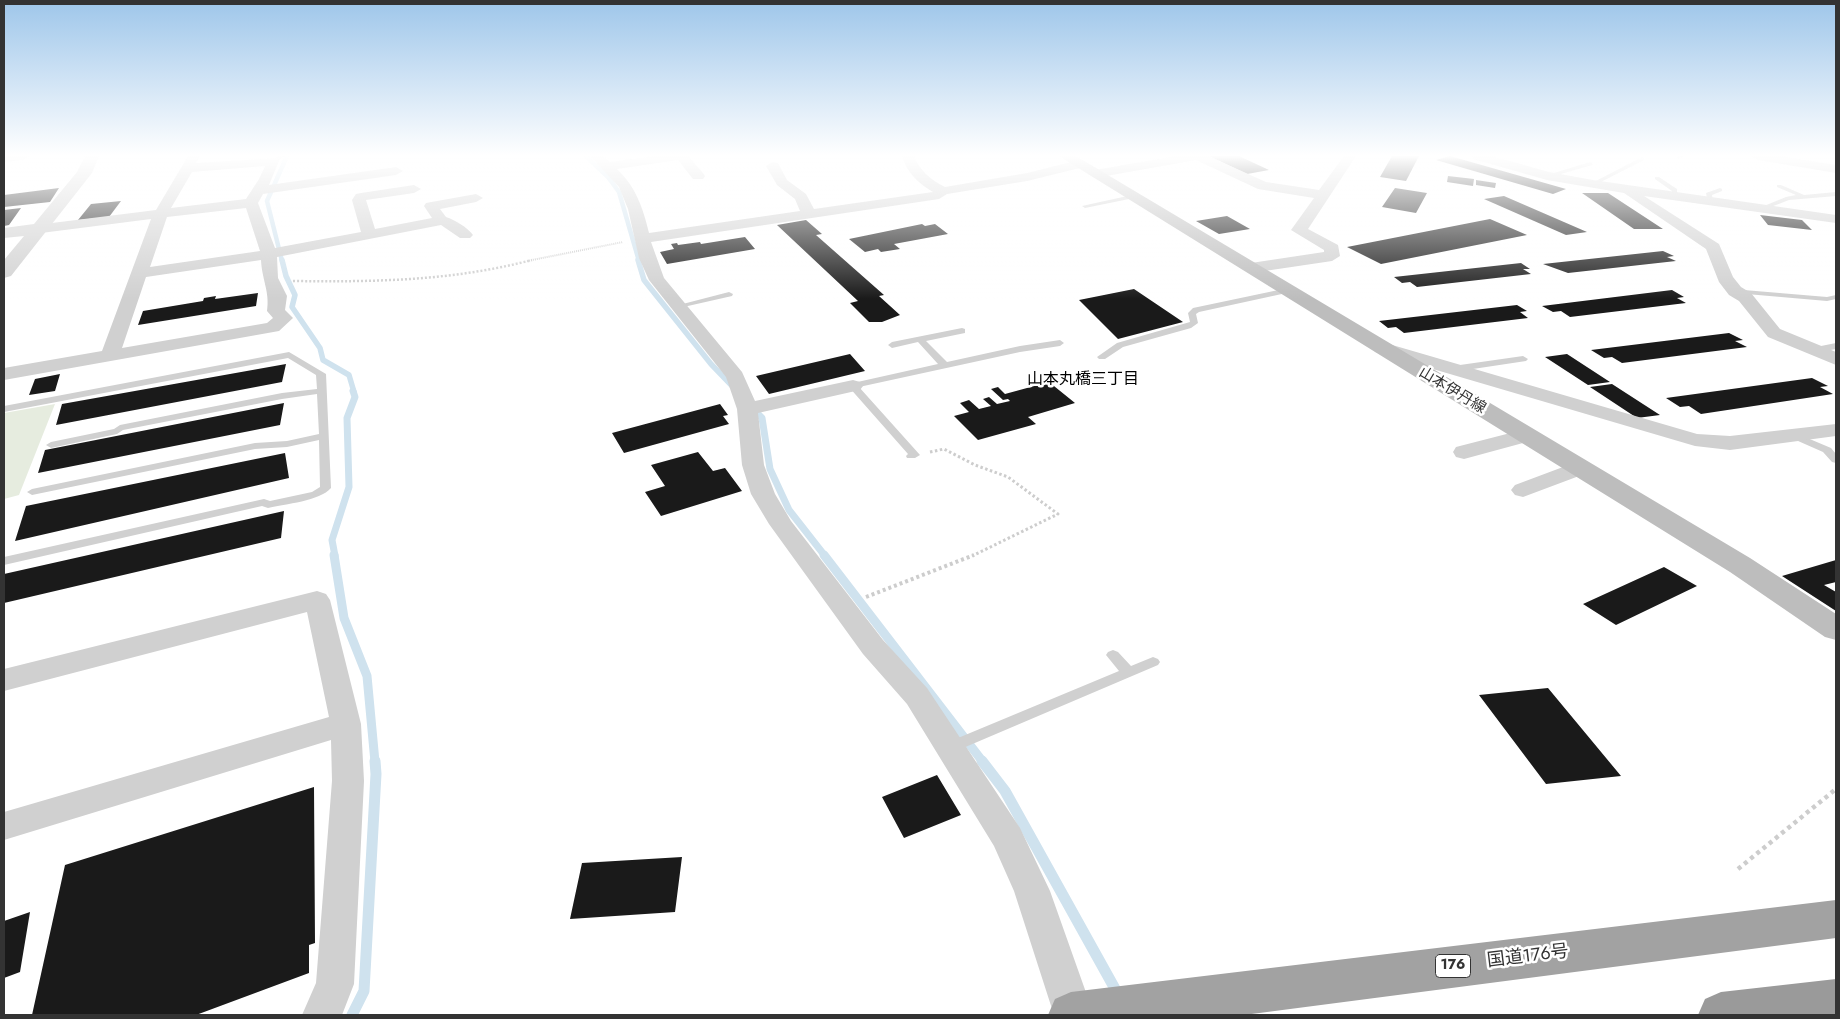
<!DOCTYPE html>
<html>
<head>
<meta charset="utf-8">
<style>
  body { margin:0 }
  #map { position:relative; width:1840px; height:1019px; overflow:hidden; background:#fff; font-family:Jost,sans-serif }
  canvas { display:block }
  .frame { position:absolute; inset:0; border:5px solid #333; pointer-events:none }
</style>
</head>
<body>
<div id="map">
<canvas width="1840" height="1019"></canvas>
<div class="frame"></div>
</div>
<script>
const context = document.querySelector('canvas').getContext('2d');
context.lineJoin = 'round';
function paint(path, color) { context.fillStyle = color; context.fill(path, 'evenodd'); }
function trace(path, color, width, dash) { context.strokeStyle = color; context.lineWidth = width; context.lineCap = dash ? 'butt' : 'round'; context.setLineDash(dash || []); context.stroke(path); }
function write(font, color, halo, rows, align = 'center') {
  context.font = font + ' Jost,"Noto Sans JP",sans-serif'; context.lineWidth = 5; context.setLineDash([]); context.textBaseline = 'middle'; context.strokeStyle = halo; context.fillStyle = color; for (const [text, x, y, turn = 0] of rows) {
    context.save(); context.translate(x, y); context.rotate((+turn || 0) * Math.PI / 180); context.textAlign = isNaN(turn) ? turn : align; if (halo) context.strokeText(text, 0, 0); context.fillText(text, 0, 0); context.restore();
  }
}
const green = new Path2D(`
  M55 404 19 495 4 499V413Z`);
const streamFar4 = new Path2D(`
  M586 156 608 177 619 192 639 261
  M282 261 267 201 287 156`);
const streamFar3 = new Path2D(`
  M282 260 286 276 295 295 292 307 320 348 323 360 349 375 354 392
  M638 260 644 280 711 364 735 389`);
const streamFar2 = new Path2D(`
  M751 407 762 418 770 469 789 510 825 556
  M335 556 332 540 349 487 347 418 355 397 353 391`);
const streamFar1 = new Path2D(`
  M334 555 344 618 367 676 375 762
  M824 555 983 762`);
const stream = new Path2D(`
  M982 761 1005 791 1119 996
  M352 1015 364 991 376 774 375 761`);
const building = new Path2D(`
  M1209 156H1239L1269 170 1247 174Z
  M1392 156H1419L1406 181 1380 177Z
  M1450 156 1566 189 1553 194 1436 160Z
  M1448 176 1474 179 1473 186 1447 182Z
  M1476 180 1496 183 1495 188 1476 185Z
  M59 188 50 202 4 207V195Z
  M1395 188 1427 193 1416 213 1382 207Z
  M1582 193H1608L1663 229H1634Z
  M1504 196 1587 232 1566 235 1484 199Z
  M121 201 109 217 78 220 91 204Z
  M21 208 9 225 4 226V210Z
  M1760 215 1802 220 1812 230 1768 225Z
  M1227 216 1250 229 1219 234 1196 221Z
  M1490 219 1527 235 1381 264 1347 247Z
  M806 220 822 234 816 235 884 295 879 296 900 315 882 322H869L850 303 858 301 777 225Z
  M922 224 925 226 935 224 948 234 894 244 900 249 881 252 878 249 865 252 849 239Z
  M745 237 755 249 667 264 660 252 674 249 671 244 677 243 678 245 700 242 701 244Z
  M1663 251 1674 256 1667 257 1676 261 1568 273 1543 264Z
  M1521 263 1530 269H1523L1531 274 1417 287 1410 282 1402 283 1394 277Z
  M1134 289 1183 322 1118 339 1079 300Z
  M1672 290 1684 297 1677 298 1686 303 1570 317 1561 311 1553 312 1542 306Z
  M258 293 256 306 138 325 143 311 203 301 204 298 216 296 215 299Z
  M1517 305 1527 311 1520 312 1528 318 1404 333 1396 327 1388 328 1379 321Z
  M1729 333 1743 340 1735 341 1747 347 1622 363 1612 357 1604 358 1591 350Z
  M850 354 865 371 769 394 756 376Z
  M1567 354 1610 382 1588 385 1545 357Z
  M286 364 282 382 56 425 62 404Z
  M60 374 55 391 29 395 35 379Z
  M1812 378 1828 386 1820 387 1833 394 1701 414 1689 406 1680 407 1666 398Z
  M1049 382 1075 403 1028 417 1036 424 978 440 954 416 969 412 960 403 969 400 979 409 991 406 983 399 989 397 997 404 1010 401 1008 399 1003 400 991 389 998 387 1005 394Z
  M1612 384 1660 415 1637 418 1590 387Z
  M284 403 280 425 38 473 45 450Z
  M720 404 728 415 723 416 729 424 624 453 612 433Z
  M698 452 713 471 725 468 742 491 661 516 645 492 665 486 651 465Z
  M285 453 289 478 15 541 26 506Z
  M284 511 281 538 4 603V574Z
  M1836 560V582L1824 585 1836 592V611L1782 576Z
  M1664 567 1697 586 1616 625 1583 604Z
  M1548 688 1621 776 1546 784 1479 695Z
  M937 775 961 815 904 838 882 797Z
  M314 787 315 943 309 945V973L196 1015H32L65 865Z
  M682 857 675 912 570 919 582 863Z
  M30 912 20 972 4 978V921Z`);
const pathFar4 = new Path2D(`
  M527 261 623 242`);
const pathFar3 = new Path2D(`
  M293 281C376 282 451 281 532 260`);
const pathFar2 = new Path2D(`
  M930 452 944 449 975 465 1008 477 1058 514 972 556`);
const pathFar1 = new Path2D(`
  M866 597 974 555`);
const path = new Path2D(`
  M1738 869 1836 789`);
const service = new Path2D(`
  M278 156H285L275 162H271V160Z
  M1676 156H1683L1678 159Z
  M1642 157 1645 159 1644 160 1595 185 1590 184Z
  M1590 162 1593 164 1592 165 1547 178 1544 176Z
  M1655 177H1659L1677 189V197H1673L1672 191 1655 179Z
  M1777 185H1781L1804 195 1836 192V196L1789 200 1763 210H1759V208L1786 197 1796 195 1777 187Z
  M1720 188 1722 189V191L1712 195 1713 202 1708 203 1706 193Z
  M1132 195 1134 196V198L1085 208 1082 206Z
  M1288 288H1291V292L1199 312 1196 314 1198 323 1191 328 1123 347 1105 359H1099L1097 357 1117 343 1190 322 1188 313 1193 308Z
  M1732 289 1827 297 1836 295V299L1827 301 1735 293H1732Z
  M729 292 733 294 732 296 679 308 675 306Z
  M962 328 965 329V333L926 341 947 362 1020 346 1060 340 1064 343 1060 346 1020 352 859 387 920 455 915 458H907L906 456 908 454 848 386 853 383 938 364 918 342 892 348 888 345 892 342Z
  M1836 343V349L1814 353 1810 350 1811 348Z
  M289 352 326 374 331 488C320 501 285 504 268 508L262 506 4 565V557L264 499 270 501 312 492 320 487 319 440 287 447 255 449 32 495 27 492 32 489 255 443 287 441 319 434 317 394 282 399 123 430 117 434 51 448 46 445 51 442 114 429 120 425 282 393 317 389 316 375 288 358 4 412V406Z
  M1523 356 1528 359 1526 361 1453 372 1448 369 1453 366Z
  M1793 432 1831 448 1836 454V463L1832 462 1823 452 1789 437 1788 435 1789 433Z
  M1113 650 1118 652 1131 666 1153 657 1158 659 1160 662 1158 665 956 751 951 753 946 751 944 747 946 743 1119 671 1106 655 1108 652Z`);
const minor = new Path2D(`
  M4 156H29L23 160 4 162Z
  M188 156H200L196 163 278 158 279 161 269 185 396 167 403 171 396 175 263 194 258 203 275 248 361 232 352 200 356 194 361 193 414 185 421 189 414 193 366 200 375 229 432 218 424 206 426 203 476 194 483 198 476 202 440 209 446 217C455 220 467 227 473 235L470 238H460L441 225 277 257 278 278 287 296 285 310 293 318 279 331 4 380V368L102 351 151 219 41 233 33 228 36 225 156 210ZM265 166 259 179 246 199 171 208 192 172ZM246 208 260 251 150 267 167 217ZM261 260C262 280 270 292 267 311L273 318 267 323 122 348 146 277Z
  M590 156H603L610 162 654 156H688L703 173 705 176 703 179H693L678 160 617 169C636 187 643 208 649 233L800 211 795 199 777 185 766 166 773 162 778 163 787 180 806 194 814 209 933 192C919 184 906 172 902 156H914C919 170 931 180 945 187L1027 173 1079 160 1086 164 1084 167 1027 181 947 194 939 199 651 242 664 278 742 372 755 401 853 380 860 382 863 386 860 390 758 413 764 465 775 494 791 521 883 640 927 688 1020 828 1050 891 1094 1015H1054L1014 891 994 846 907 704 863 654 769 524 751 494 742 465 737 409 726 377 649 280 639 258 628 209 619 187Z
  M1176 156H1208L1266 182 1319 190 1344 156H1356L1308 229 1338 245 1340 256 1332 261 1251 273 1243 268 1251 263 1324 252V250L1291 230 1314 198 1258 189 1196 160 1095 178 1088 174 1095 170Z
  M1472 156H1492L1549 172 1593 180 1836 215V223L1644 196 1719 244 1733 277 1741 287 1751 293 1780 329 1836 352V365L1768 337 1739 301 1729 295 1719 282 1706 249 1624 193 1547 180 1473 159Z
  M1752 156H1781L1836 165V173L1758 160Z
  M1382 342 1697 434 1730 436 1836 424V436L1730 450 1695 446 1375 352 1373 348 1375 344Z
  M1526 429 1534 430 1537 435 1534 440 1464 459 1456 457 1453 452 1456 447Z
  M1579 461 1587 463 1590 468 1587 473 1523 497 1515 495 1511 490 1515 485Z
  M317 591 326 594 330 600 361 724 364 781 354 984 342 1015H302L316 983 332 781 331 740 4 840V812L329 717 307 612 4 691V669Z`);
const tertiary = new Path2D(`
  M85 156H99L92 173 11 276 4 278V260L24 236 4 238V228L34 224 77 172Z`);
const secondary = new Path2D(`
  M1059 156H1076L1750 558 1836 614V640L1825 637 1730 572Z`);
const trunk = new Path2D(`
  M1836 900V938L1244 1015H1048L1055 999 1071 992Z`);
const motorway = new Path2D(`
  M1836 979V1015H1698L1705 999 1721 992Z`);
const shields = [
  [1453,966,35]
];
const shieldNames = [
  ["176",1453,966]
];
const streetNames = [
  ["山本伊丹線",1452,391,31]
];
const neighbourhoodNames = [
  ["山本丸橋三丁目",1083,380]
];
const nearStreetnames = [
  ["国道176号",1528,957,-7]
];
paint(green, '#e6ecdf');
trace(streamFar4, '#cfe2ee', 4.5);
trace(streamFar3, '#cfe2ee', 5.5);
trace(streamFar2, '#cfe2ee', 7);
trace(streamFar1, '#cfe2ee', 9);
trace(stream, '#cfe2ee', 11);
paint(building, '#1a1a1a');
trace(pathFar4, '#cdcdcd', 2, [1, 1]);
trace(pathFar3, '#cdcdcd', 2.5, [2, 2]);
trace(pathFar2, '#cdcdcd', 3, [2.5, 2.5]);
trace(pathFar1, '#cdcdcd', 4, [3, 3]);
trace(path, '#cdcdcd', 4.5, [4, 4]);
paint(service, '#d0d0d0');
paint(minor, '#d0d0d0');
paint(tertiary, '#d0d0d0');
paint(secondary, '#bdbdbd');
paint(trunk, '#a2a2a2');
paint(motorway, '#9a9a9a');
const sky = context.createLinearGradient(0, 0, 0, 299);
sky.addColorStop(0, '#9ec6ea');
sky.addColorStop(0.52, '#fff');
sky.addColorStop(1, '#ffffff00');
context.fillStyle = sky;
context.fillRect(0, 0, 1840, 299);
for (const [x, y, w] of shields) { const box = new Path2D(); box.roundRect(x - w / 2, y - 11.5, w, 23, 4); context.fillStyle = '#fff'; context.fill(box); trace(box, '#333', 1); }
write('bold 14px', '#333', null, shieldNames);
write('15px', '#333', '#fff', streetNames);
write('16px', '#000', '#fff', neighbourhoodNames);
write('18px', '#333', '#fff', nearStreetnames);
</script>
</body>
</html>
